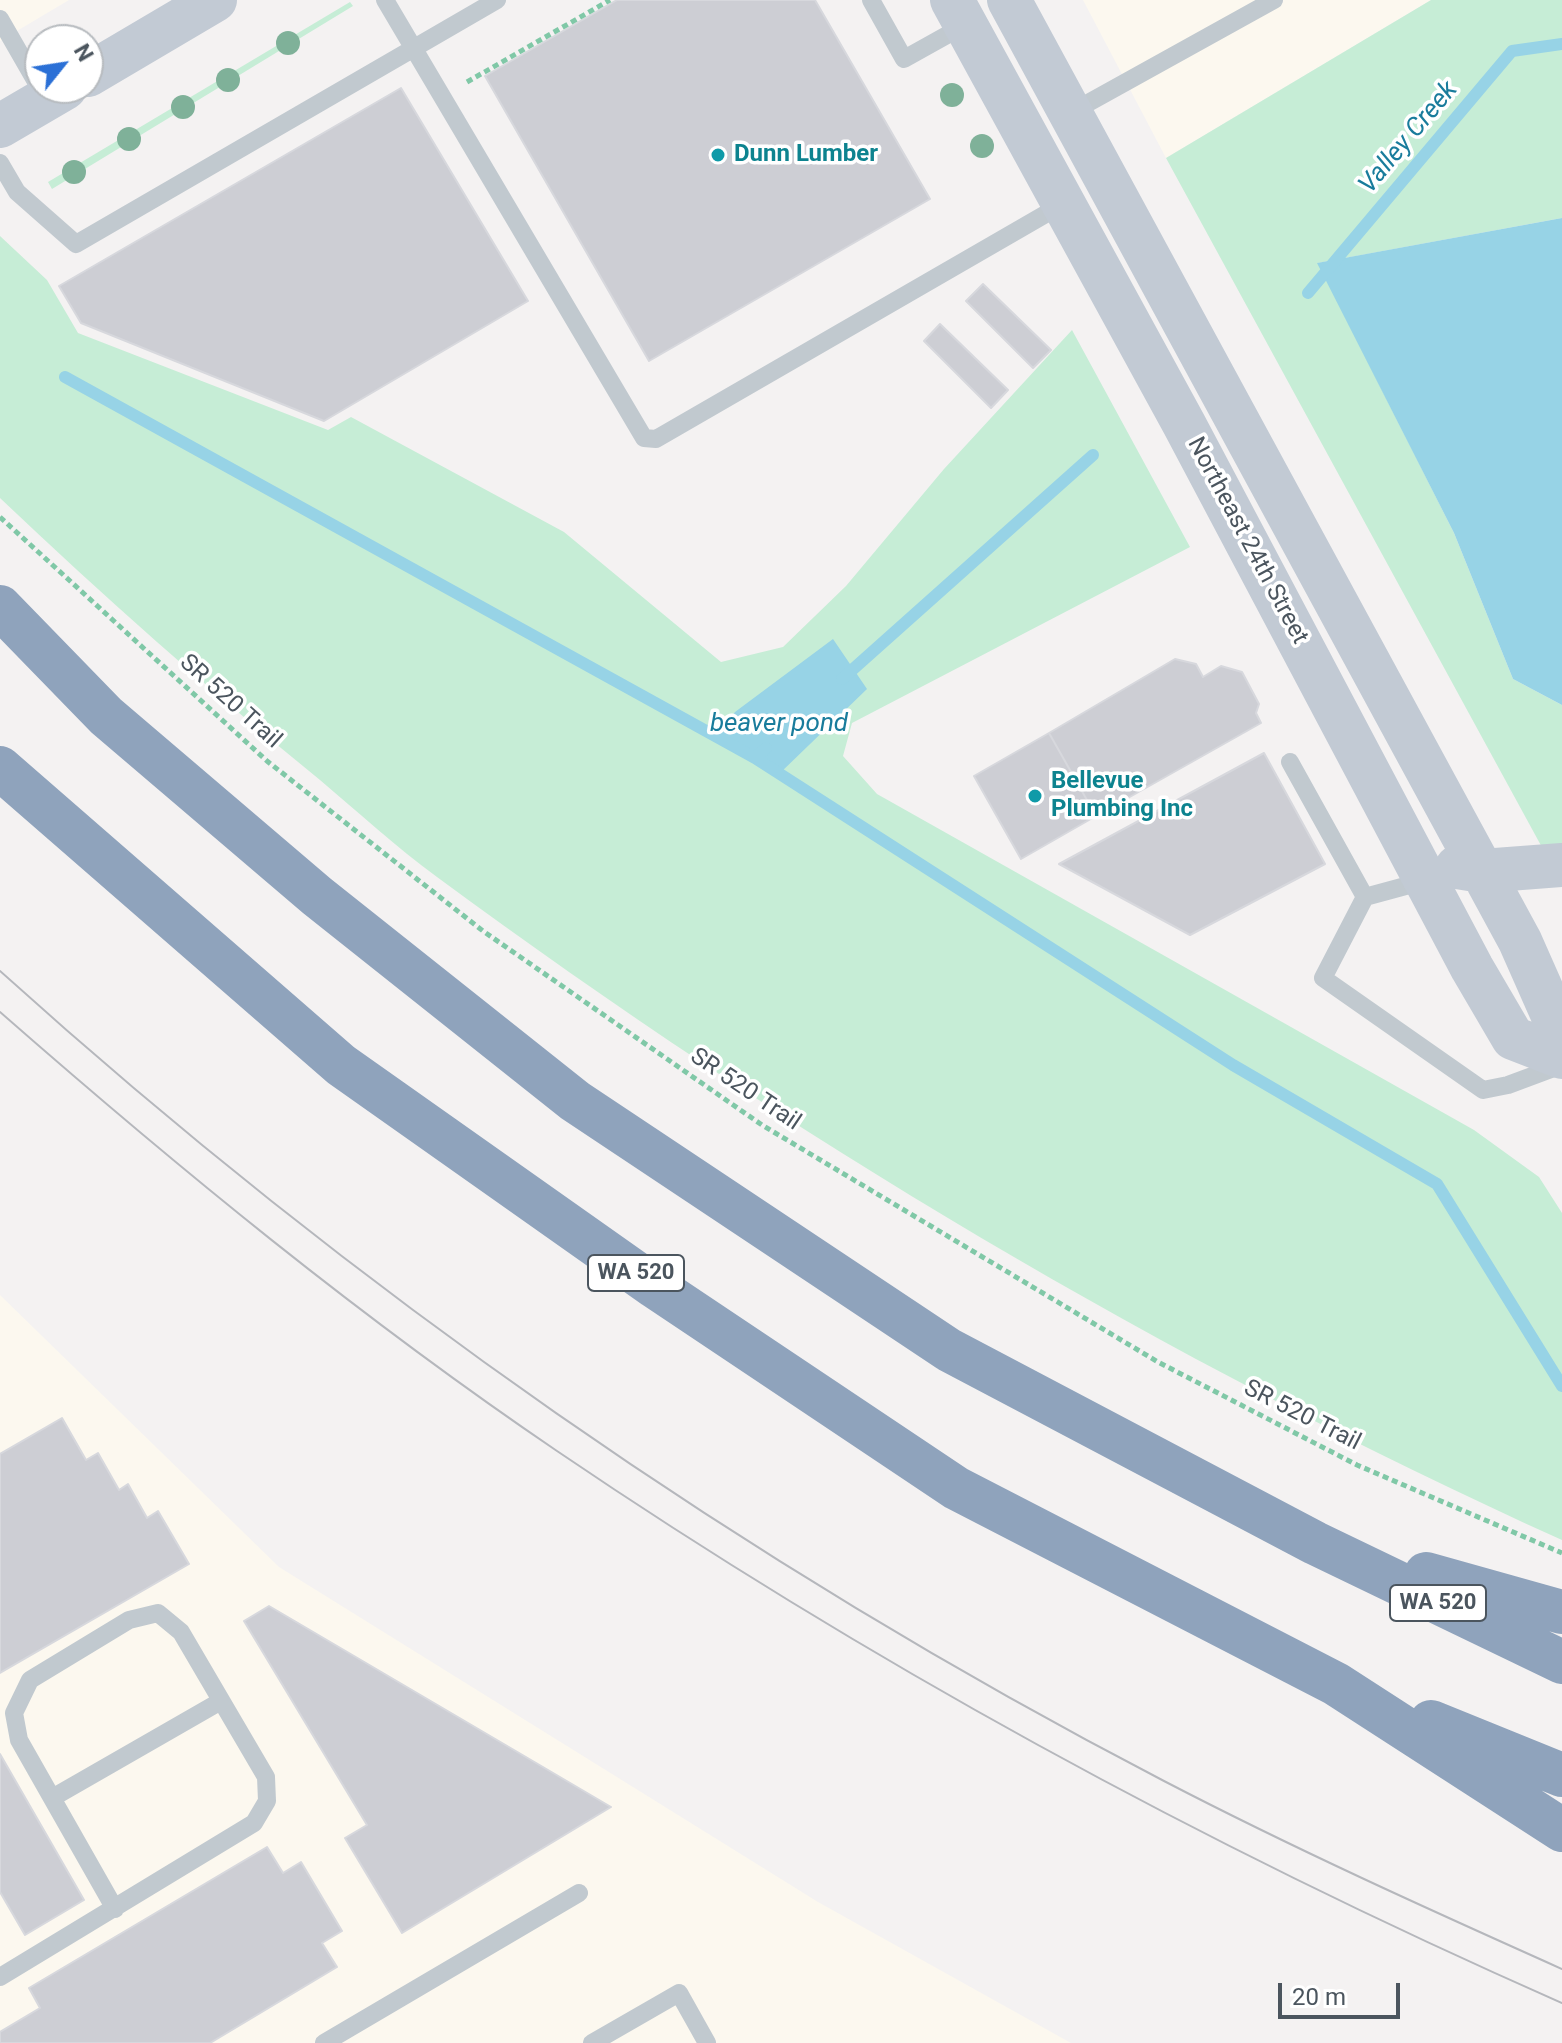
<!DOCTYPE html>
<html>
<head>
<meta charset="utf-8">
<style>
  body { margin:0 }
  #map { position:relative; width:1562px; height:2043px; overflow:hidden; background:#f4f2f2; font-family:Roboto,sans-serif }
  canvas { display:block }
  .north { position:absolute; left:24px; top:24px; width:80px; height:80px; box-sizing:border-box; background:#fff; border:2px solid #b7bbbf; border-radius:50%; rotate:60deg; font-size:22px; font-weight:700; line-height:32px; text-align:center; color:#4b555e }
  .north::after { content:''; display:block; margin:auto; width:28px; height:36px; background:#2b70d6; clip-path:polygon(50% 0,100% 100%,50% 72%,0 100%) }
  .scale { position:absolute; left:1278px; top:1983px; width:122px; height:36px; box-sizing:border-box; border:4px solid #4b555e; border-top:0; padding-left:10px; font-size:24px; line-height:28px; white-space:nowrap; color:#4b555e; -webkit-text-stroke:6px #fff; paint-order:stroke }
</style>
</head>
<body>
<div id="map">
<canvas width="1562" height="2043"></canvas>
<div class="north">N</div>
<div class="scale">20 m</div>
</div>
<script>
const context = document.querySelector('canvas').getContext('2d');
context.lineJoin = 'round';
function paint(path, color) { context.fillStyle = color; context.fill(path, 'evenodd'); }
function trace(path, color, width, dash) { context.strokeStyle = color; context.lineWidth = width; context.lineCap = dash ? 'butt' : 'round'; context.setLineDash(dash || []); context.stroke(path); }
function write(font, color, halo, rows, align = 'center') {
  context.font = font + ' Roboto,sans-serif'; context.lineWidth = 7; context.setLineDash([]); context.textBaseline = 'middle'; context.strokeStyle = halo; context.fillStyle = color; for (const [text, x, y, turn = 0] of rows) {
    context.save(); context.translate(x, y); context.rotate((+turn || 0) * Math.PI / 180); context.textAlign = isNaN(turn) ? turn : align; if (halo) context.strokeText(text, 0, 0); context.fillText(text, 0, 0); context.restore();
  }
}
const commercial = new Path2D(`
  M0 0H69L0 41Z
  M1083 0H1431L1166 158Z
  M0 1295 279 1567 818 1902 1071 2043H0Z`);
const green = new Path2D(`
  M1431 0H1562V218L1318 263 1454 533 1513 679 1562 705V884L1166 158Z
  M350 2 353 6 52 189 48 182Z
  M0 236 47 280 78 333 328 430 351 417 564 532 721 662 783 647 846 586 944 469 1072 330 1190 547 852 723 843 756 877 794 1474 1130 1539 1177 1562 1213V1540C1163 1359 789 1137 437 877 396 847 358 812 320 780 209 690 103 596 0 498Z`);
const water = new Path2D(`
  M1562 218V705L1513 679 1454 533 1317 263Z
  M833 639 867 689 779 774 717 737 735 712Z`);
const stream = new Path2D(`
  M1308 293 1512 51 1562 44
  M65 377 755 758 766 748
  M842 679 1093 455
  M755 758 1233 1065 1437 1184 1562 1386`);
const building = new Path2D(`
  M617 0H815L930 199 649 361 485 76Z
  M401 88 528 301 324 421 81 323 59 286Z
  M983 284 1051 350 1033 368 966 301Z
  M940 324 1008 390 991 408 924 341Z
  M1175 659 1196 664 1203 677 1221 666 1242 672 1259 704 1256 713 1261 723 1096 816 1049 733Z
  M1049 733 1096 816 1021 859 974 776Z
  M1264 753 1325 864 1190 935 1059 864Z
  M62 1418 86 1460 98 1453 119 1490 128 1484 147 1518 158 1511 189 1564 0 1673V1454Z
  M269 1606 611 1807 402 1933 345 1838 367 1825 244 1621Z
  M0 1754 84 1900 25 1935 0 1892Z
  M267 1847 283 1873 301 1862 342 1931 322 1943 337 1967 210 2043H0V2032L40 2008 29 1988Z`);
const path = new Path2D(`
  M467 82 610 0
  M0 517 267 761 483 931 762 1125 1158 1362 1357 1465 1562 1553`);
const lane = new Path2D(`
  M385 0 644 438 656 439 1063 204
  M871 0 904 59 965 25
  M0 19 46 99
  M1070 113 1274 0
  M0 163 17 192 76 244 497 0
  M1290 762 1365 897
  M1424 881 1365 897 1323 978 1483 1090 1508 1085 1562 1065
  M52 1798 221 1701
  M0 1977 254 1823 267 1801 266 1777 181 1632 158 1613 129 1620 30 1680 14 1713 19 1740 115 1909
  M324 2043 579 1893
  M592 2043 679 1993 707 2043`);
const secondary = new Path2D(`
  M952 0 1184 424 1472 968 1513 1038 1562 1057
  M1009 0 1520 941 1562 1036
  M88 75 215 0
  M0 126 65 88
  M1457 867 1482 871 1562 865`);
const highway = new Path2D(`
  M0 607 106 716 317 896 575 1101 949 1350 1315 1543 1562 1662
  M0 768 341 1065 654 1286 956 1488 1336 1684 1562 1830
  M1426 1574 1562 1612
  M1431 1722 1562 1775`);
const tram = new Path2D(`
  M0 971C351 1288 744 1563 1164 1781 1295 1849 1428 1909 1562 1969
  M0 1012C178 1168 361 1318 557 1451 875 1667 1210 1848 1562 2003`);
const trees = [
  [288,43],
  [228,80],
  [952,95],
  [183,107],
  [129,139],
  [982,146],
  [74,172]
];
const markers = [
  [718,155,8,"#0f9aa8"],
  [1035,796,8,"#0f9aa8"]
];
const shields = [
  [636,1273,96],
  [1438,1603,96]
];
const shieldNames = [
  ["WA 520",636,1273],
  ["WA 520",1438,1603]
];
const cultureNames = [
  ["Dunn Lumber",734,155],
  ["Bellevue",1051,782],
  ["Plumbing Inc",1051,810]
];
const streetNames = [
  ["Northeast 24th Street",1247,541,62],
  ["SR 520 Trail",230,702,42],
  ["SR 520 Trail",745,1090,34],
  ["SR 520 Trail",1302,1416,27]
];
const waterNames = [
  ["Valley Creek",1409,138,-50],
  ["beaver pond",779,724]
];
paint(commercial, '#fcf8ef');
paint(green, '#c6edd6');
paint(water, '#97d3e6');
trace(stream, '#97d3e6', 12);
paint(building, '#cdced4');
trace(building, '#d7d8dd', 2);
trace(path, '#80c8a7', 5, [6, 4]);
trace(lane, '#c1c9cf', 18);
trace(secondary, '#c2cad4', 44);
trace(highway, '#8fa3bc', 44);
trace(tram, '#b5b7bc', 2);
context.fillStyle = '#7fb199';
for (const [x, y] of trees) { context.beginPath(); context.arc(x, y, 12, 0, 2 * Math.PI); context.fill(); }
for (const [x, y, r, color] of markers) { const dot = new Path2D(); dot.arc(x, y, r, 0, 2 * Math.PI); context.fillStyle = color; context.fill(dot); trace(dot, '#fff', 3); }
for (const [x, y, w] of shields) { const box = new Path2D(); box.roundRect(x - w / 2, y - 18, w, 36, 6); context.fillStyle = '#fff'; context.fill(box); trace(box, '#4b555e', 2); }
write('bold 22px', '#4b555e', null, shieldNames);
write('bold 24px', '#0d838f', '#fff', cultureNames, 'left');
write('24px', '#4b555e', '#fff', streetNames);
write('italic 26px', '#197c9c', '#fff', waterNames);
</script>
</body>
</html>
